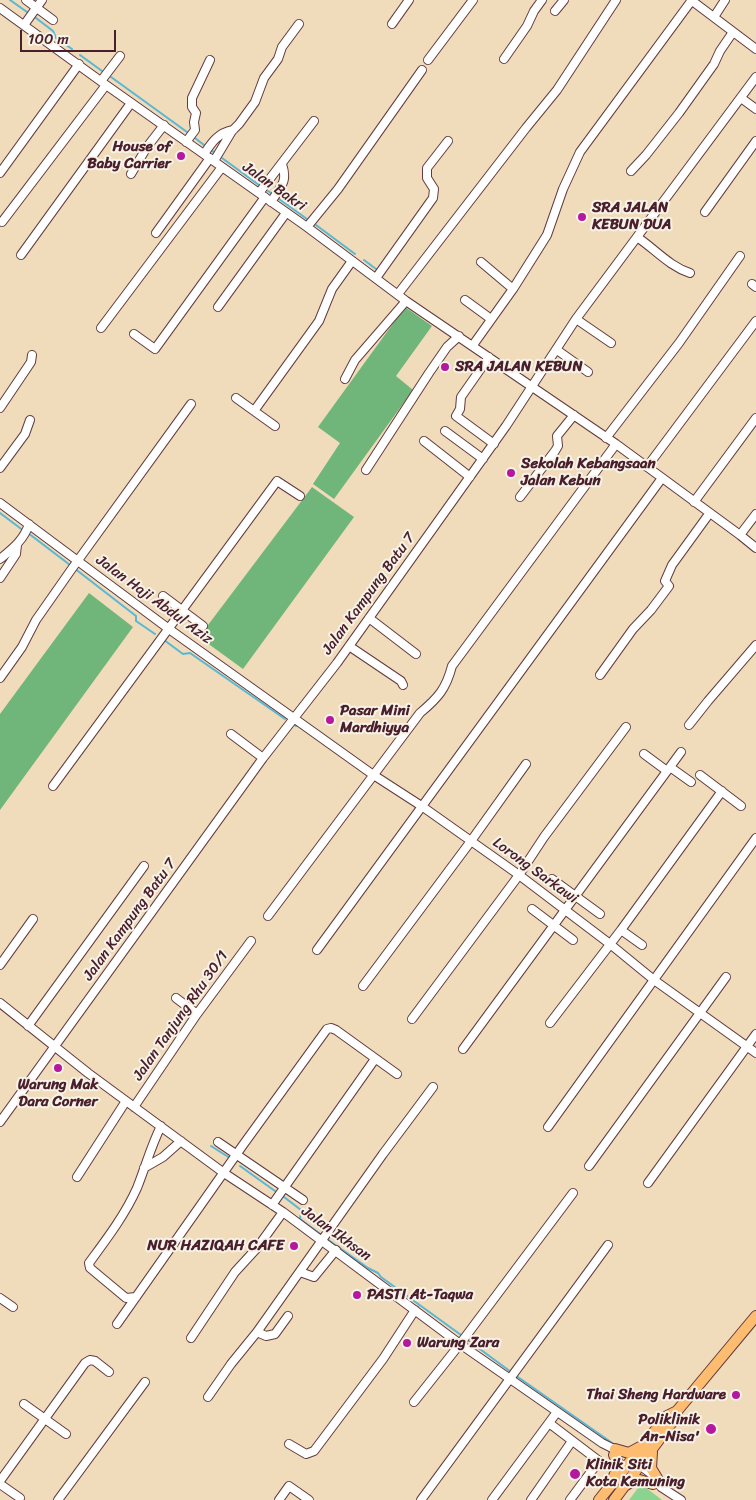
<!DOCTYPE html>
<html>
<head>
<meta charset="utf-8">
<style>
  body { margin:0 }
  #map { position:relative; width:756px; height:1500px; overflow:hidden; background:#f0dbba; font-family:Sriracha,sans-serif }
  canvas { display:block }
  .scale { position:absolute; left:20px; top:30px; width:96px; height:22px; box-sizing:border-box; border:2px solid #4a1f2b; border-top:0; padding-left:6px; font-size:15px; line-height:18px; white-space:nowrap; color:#4a1f2b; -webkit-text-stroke:4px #f7f3e8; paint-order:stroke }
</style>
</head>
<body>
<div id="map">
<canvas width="756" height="1500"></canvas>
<div class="scale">100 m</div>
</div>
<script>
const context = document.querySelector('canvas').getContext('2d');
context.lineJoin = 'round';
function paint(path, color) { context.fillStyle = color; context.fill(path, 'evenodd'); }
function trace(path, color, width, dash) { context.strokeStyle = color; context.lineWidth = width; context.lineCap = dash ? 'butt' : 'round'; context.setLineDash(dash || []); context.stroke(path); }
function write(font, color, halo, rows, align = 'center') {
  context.font = font + ' Sriracha,sans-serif'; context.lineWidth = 4; context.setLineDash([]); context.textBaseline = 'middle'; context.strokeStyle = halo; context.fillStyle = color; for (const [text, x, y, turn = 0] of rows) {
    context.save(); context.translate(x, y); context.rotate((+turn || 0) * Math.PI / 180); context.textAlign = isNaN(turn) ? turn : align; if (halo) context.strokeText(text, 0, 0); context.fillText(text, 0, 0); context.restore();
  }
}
const green = new Path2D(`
  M641 1484 662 1500H629Z`);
const forest = new Path2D(`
  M405 307 432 326 396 376 413 390 334 499 313 484 340 443 318 427Z
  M312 487 354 517 243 669 199 637Z
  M89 593 133 627 0 810V714Z`);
const stream = new Path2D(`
  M10 0 27 12
  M36 18 53 31 56 38 72 49
  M80 55 102 71
  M111 77 187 132
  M195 138 204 145
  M212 151 214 152
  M222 158 259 185
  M268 191 271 193
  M279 199 307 219
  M316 225 355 254
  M364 260 376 269
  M0 513 24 531
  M28 533 70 565
  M74 568 136 616V621L155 634
  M164 640 183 654 190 653 285 719
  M295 725 296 726
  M211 1146 230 1158
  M240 1166 275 1191
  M284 1197 301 1210 300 1219 323 1236
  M327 1239 368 1268 378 1273 381 1277 461 1335
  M469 1341 511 1372
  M515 1375 615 1445`);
const minor = new Path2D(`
  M26 0 53 20
  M691 0 756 49
  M0 8 106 85 307 227 406 301 616 444 740 535 756 548
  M555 11 564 0
  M714 17 725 0
  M392 24 409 0
  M24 25 42 0
  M504 59 527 26 534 11 542 0
  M428 60 473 0
  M101 81 120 56
  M741 98 756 109
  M186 142 195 130 194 122 196 113 192 107V98L210 60
  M204 154C212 142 218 133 233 130
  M214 161 232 131 239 124 255 102 264 78 278 59 282 47 299 24
  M631 171 646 155 679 113 714 64 720 51 733 32
  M0 173 79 64
  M131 174 147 147 164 125
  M259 193 314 121
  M271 202C281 186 288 182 282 164
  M705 212 756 141
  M2 222 106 85
  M307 227 338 189 422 70
  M156 233 210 158
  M637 237C656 250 669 266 690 273
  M21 255 131 103
  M481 262 513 289
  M376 278 433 198 434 189 427 178V168L448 141
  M752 284 756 287
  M398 294 526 128 557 90 616 0
  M465 300 491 319
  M218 307 286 213
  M576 319 611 343
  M101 328 222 167
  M134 334 155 349 265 197
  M473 345 513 289 547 235 563 189 580 152 692 0
  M557 350 588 372
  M489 357 461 397 460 409 456 416 494 444
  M345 379 355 360 406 301
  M236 398 275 426
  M0 408 31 362 32 355
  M254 411 319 321 332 289 352 261
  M445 431 483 459
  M606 438 679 343 740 256
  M424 441 470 477
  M647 467 756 321
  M0 468 25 434 30 420
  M366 470 429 373 447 347 459 336
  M520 497 555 451 558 446 557 436 574 415
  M694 502 756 418
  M0 503 169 629 372 774 423 807 519 875 610 944 654 980 756 1053
  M740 535 756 514
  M0 559C12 549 24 540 29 524
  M0 578 16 554 17 545
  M163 596 203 626
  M369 618 416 654
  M349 646 401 681 403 685
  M600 675 633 629 651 610 669 586 665 581 672 565 709 514
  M0 678 22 647 36 620 71 570 191 404
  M689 725 708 701 756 645
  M231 734 263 758
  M644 754 667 771
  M670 767 691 782
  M700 775 741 806
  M53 786 277 481 300 496
  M552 879 600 914
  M532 909 573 940
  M268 916 420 713C438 698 446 689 452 666L616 444
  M621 930 642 945
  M317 950 662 478
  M0 965 33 919
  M363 986 471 841 526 764
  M176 998 197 1014
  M0 1003 88 1073 224 1173 283 1212 460 1344 602 1443 620 1452
  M412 1019 519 875 544 837 626 727
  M550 1023 621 930 722 791
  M28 1026 144 866
  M463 1049 681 752
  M134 1107 197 1014 251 941
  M0 1122 263 758 337 663 506 426 576 319 756 77
  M548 1127 756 838
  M218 1142 303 1200
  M589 1166 726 977
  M144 1168 163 1157 181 1141
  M77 1177 126 1101
  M648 1183 756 1034
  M272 1205 375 1059
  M300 1272 314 1277 336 1250
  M136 1297 126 1298 90 1268 89 1263C106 1240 125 1215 137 1188 145 1168 151 1146 161 1126
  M0 1298 13 1307
  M117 1324 243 1145 327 1029 331 1028 336 1030 397 1074
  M257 1332 383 1154 433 1087
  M191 1338 235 1272 257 1248 283 1212
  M208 1397 231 1364 257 1332 266 1336 275 1334 288 1316
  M414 1402 460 1344 573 1193
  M24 1404 66 1434
  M549 1423 599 1461 570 1500
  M289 1444 306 1454 314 1451 383 1359 415 1310
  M635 1462 657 1478 666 1489
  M0 1481 85 1363 90 1360 95 1361 109 1372
  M0 1484 20 1498
  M661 1487 681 1500
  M58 1500 145 1382
  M279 1500 289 1486 309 1500
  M421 1500 608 1245
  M492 1500 557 1412
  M531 1500 572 1441`);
const major = new Path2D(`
  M615 1449 629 1453 640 1447
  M652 1452 651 1468 657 1478
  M614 1455 619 1465 614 1476
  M626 1485 636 1479 653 1484
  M599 1500 667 1416 677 1411
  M614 1500 673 1421 677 1411 756 1316`);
const markers = [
  [181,156,5,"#b5179e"],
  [582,217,5,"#b5179e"],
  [445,367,5,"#b5179e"],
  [511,473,5,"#b5179e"],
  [330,720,5,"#b5179e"],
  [58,1068,5,"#b5179e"],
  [294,1246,5,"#b5179e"],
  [357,1295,5,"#b5179e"],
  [407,1343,5,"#b5179e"],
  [736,1395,5,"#b5179e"],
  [711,1429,6,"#b5179e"],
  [575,1474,6,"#b5179e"]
];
const poiNames = [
  ["House of",171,147,"right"],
  ["Baby Carrier",171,164,"right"],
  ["SRA JALAN",592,208],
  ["KEBUN DUA",592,225],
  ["SRA JALAN KEBUN",455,367],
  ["Sekolah Kebangsaan",521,464],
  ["Jalan Kebun",521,481],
  ["Pasar Mini",340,711],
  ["Mardhiyya",340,728],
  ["Warung Mak",58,1085,"center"],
  ["Dara Corner",58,1102,"center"],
  ["NUR HAZIQAH CAFE",284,1246,"right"],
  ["PASTI At-Taqwa",367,1295],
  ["Warung Zara",417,1343],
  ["Thai Sheng Hardware",726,1395,"right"],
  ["Poliklinik",700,1420,"right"],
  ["An-Nisa'",700,1437,"right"],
  ["Klinik Siti",586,1465],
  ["Kota Kemuning",586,1482]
];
const streetNames = [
  ["Jalan Bakri",274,187,35],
  ["Jalan Kampung Batu 7",369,594,-54],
  ["Jalan Haji Abdul Aziz",154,600,36],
  ["Lorong Sarkawi",535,871,36],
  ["Jalan Kampung Batu 7",130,920,-54],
  ["Jalan Tanjung Rhu 30/1",181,1016,-55],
  ["Jalan Ikhsan",336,1234,36]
];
paint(green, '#8bd48f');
paint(forest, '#70b67a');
trace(stream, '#57b8d6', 2);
trace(minor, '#633b40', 10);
trace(major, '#633b40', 12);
trace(minor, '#fff', 8);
trace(major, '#fdbc70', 10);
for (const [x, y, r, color] of markers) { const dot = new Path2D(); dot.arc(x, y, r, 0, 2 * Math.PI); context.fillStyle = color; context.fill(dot); trace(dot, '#f7f3e8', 2); }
write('bold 15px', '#4a1f2b', '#f7f3e8', poiNames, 'left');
write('15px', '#4a1f2b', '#f7f3e8', streetNames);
</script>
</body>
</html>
